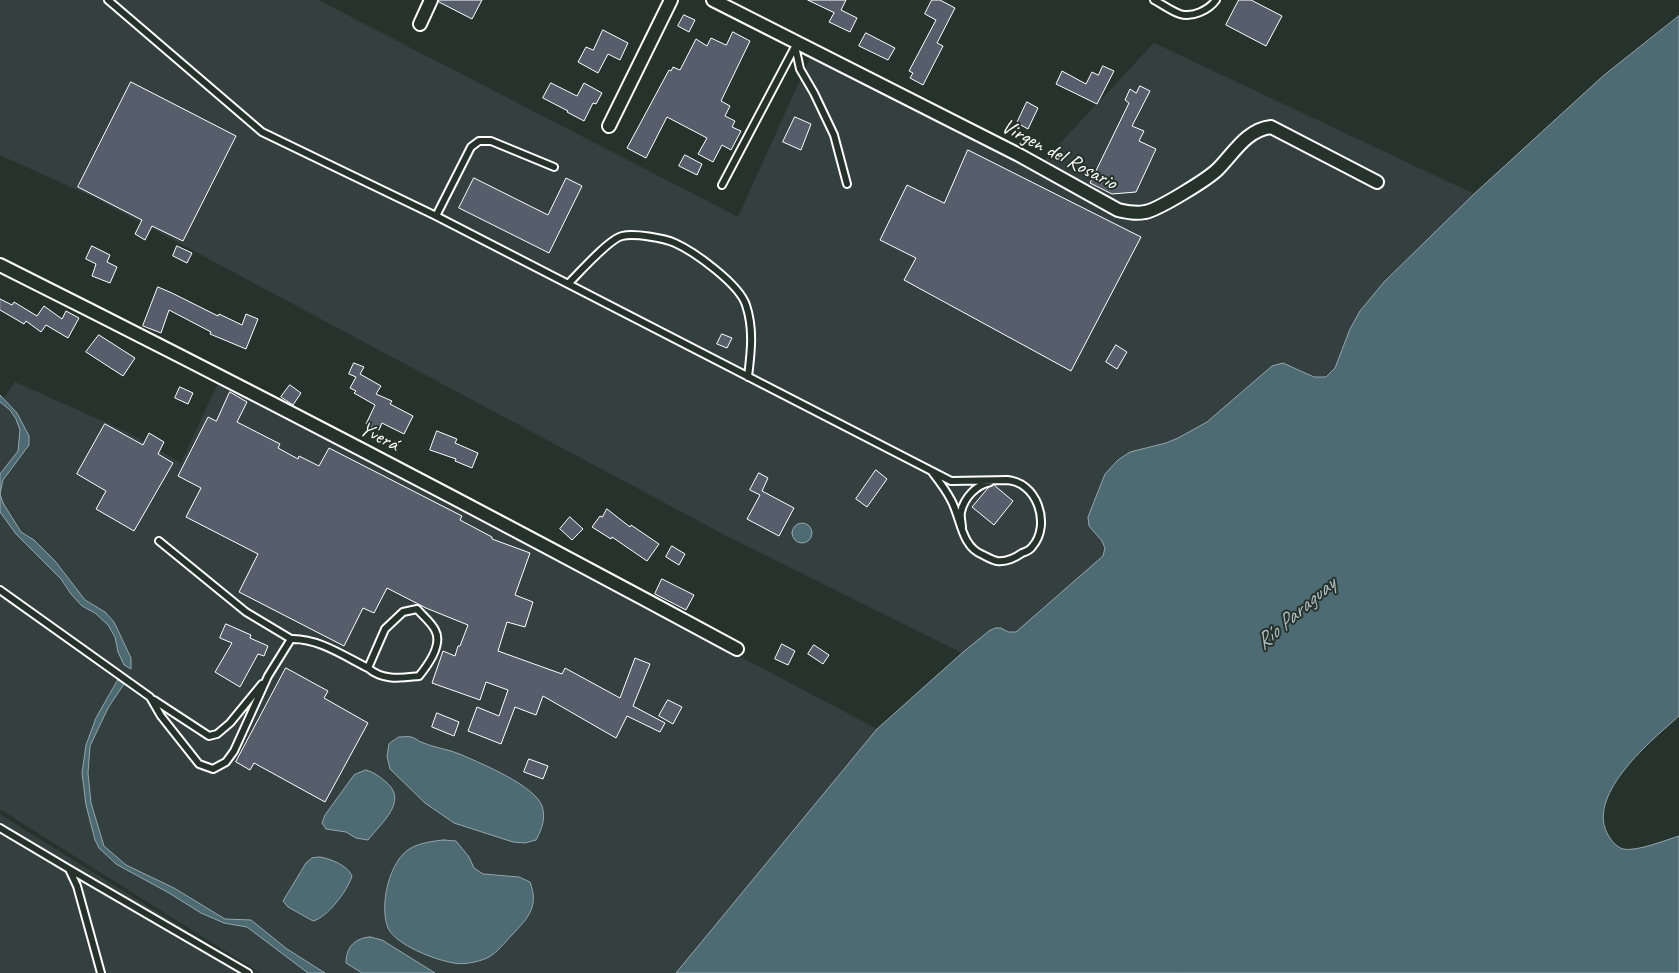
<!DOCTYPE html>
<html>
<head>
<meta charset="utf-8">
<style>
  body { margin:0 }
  canvas { display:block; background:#26332d }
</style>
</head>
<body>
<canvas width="1679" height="973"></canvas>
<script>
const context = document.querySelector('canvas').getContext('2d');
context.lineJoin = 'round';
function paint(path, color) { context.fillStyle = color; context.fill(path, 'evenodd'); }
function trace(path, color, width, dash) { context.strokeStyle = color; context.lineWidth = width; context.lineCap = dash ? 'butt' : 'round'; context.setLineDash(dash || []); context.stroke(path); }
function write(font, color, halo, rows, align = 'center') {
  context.font = font + ' Caveat,sans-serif'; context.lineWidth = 4; context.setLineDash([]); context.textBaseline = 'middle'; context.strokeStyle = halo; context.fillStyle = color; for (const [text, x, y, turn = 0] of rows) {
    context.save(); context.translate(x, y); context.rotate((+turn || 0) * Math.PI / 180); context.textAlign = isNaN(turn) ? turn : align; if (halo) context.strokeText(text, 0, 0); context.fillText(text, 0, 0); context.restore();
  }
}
const built = new Path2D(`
  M0 0H318L738 217 810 58 1035 170 1154 43 1474 194 1384 282 1360 311 1350 329 1335 368 1326 377H1314L1296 368 1272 366 1207 422 1179 438 1166 443 1143 448 1089 526 1102 541 1105 548 1103 556 1016 632H1008L1001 628H995L962 653 723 534 93 197 0 155Z
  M15 382 129 433 181 463 218 383 531 546 877 729 676 973H260L0 809V404Z
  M0 814 23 829 256 973H0Z`);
const water = new Path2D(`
  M1679 16V716C1653 739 1587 793 1607 833 1610 839 1616 847 1623 849 1636 852 1666 840 1679 836V973H676L877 729 962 653 989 631 995 628H1001L1008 632H1016L1103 556 1105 548 1102 541 1089 526 1088 517 1105 474 1118 460 1130 452 1166 443 1178 438 1207 422 1272 366 1283 363 1314 377H1326L1335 368 1350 329 1360 311 1384 282 1474 194 1603 76Z
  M0 395 17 413 29 436V445L3 480 0 494 3 503 21 532 34 540 55 561 85 600 105 612 114 622 131 658V669L124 665 118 652 115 637 108 625 95 613 82 606 71 594 61 579 16 534 0 512V474L18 451 20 430 16 419 10 410 0 402Z
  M792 533a10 10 0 1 1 20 0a10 10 0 1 1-20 0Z
  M118 680 124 684 108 708 90 746 88 773 91 803 104 846 126 865 174 888 225 919 251 920 287 949 325 973H308L247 927 224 923 201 913 169 893 116 864 99 848 95 840 86 805 82 773 86 745 96 718Z
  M399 737C403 737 408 736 411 737 414 737 418 741 421 742 434 748 449 749 462 755 482 764 534 785 542 806 546 818 542 829 536 840L525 843 513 842 454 823 425 803 390 769 387 756 389 744Z
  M366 770C374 772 380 777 386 782 409 801 381 823 368 840L356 838 346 832 326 829 322 823 325 815 354 775Z
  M444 840 456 841 469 857 474 868 483 874 519 877 530 882C539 906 529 917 512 935 505 942 496 954 487 958 478 962 463 965 454 963 435 960 396 945 388 928 379 906 389 860 411 848 420 843 433 841 444 840Z
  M320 857C331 859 347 865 352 876 348 890 327 918 313 921L288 907 283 901 306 863 312 858Z
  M370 937 382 940 435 973H362L346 963C346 947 355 938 370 937Z`);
const building = new Path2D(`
  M439 0H482L472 19 439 2Z
  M808 0H846L841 10 857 18 850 32 829 22 834 13Z
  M932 0H940L955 8 937 43 943 46 923 85 910 78 913 73 909 71 936 20 925 14Z
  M1239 0H1251L1282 16 1266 46 1226 25Z
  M684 15 695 20 689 32 678 26Z
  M603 30 628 43 620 60 608 54 598 73 578 62 586 47 593 50Z
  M733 32 750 41 721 101 730 106 725 116 735 121 732 127 741 131 731 150 722 145 713 162 698 154 707 138 667 117 646 158 627 148 669 70 671 71 673 67 680 70 696 39 707 46 711 38 726 45Z
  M866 33 895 48 888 60 859 46Z
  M1103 66 1114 71 1097 104 1056 84 1062 71 1086 84 1092 72 1098 75Z
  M131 82 236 136 183 241 152 226 145 240 135 234 142 220 78 187Z
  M551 83 577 96 584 83 602 93 596 104 593 103 584 121 567 112 568 111 543 98Z
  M1140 86 1150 91 1132 126 1144 131 1139 141 1156 149 1136 192 1112 194 1090 183 1129 103 1125 100 1130 89 1136 93Z
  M1027 102 1038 108 1028 129 1017 123Z
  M795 117 811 124 801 150 783 142Z
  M968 150 1141 237 1071 371 904 280 916 258 880 240 907 185 944 203Z
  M685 155 702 164 697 175 679 166Z
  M474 178 548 215 566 178 582 186 549 253 459 208Z
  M92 246 110 255 107 262 117 267 110 283 92 276 96 264 86 259Z
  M177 246 192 253 187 263 173 256Z
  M158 287 172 293 218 316 219 314 242 325 246 314 258 319 246 349 210 334 211 332 169 310 161 333 143 326Z
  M0 299 12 305 14 302 37 316 44 306 62 319 66 311 79 318 68 338 46 325 41 332 26 321 24 324 0 310Z
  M722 334 732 338 727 348 717 344Z
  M99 335 135 358 123 376 86 352Z
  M1116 345 1127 352 1117 369 1106 362Z
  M354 363 364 367 360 374 381 386 376 394 392 401 390 404 413 416 404 434 382 423 379 430 366 424 375 405 354 393 356 391 350 388 356 377 349 374Z
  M290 385 301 393 293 405 281 397Z
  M180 387 193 393 188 404 175 398Z
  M230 392 247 402 237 422 280 444 278 448 298 459 299 456 319 466 329 448 462 516 460 520 492 537V539L530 553 515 595 533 602 525 627 507 622 498 651 562 674 565 668 620 698 635 658 650 664 633 706 665 723 660 732 627 716 616 738 543 696 536 715 515 707 501 744 468 731 477 707 499 716 508 690 486 682 480 700 432 683 443 651 455 656 458 646H460L468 625 426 608 387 588 374 613 363 608 344 646 239 592 258 554 186 517 201 488 178 476 208 417 216 421Z
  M105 424 143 445 149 433 164 442 158 454 173 463 134 531 96 509 106 491 77 474Z
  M437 431 457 439 455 443 478 453 472 468 455 461 456 459 430 450Z
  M876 470 887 479 867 507 856 499Z
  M759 473 768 478 762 491 794 508 779 536 747 519 760 495 750 490Z
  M994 485 1013 501 994 525 972 507 988 488Z
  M607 509 630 527 631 525 659 544 647 561 612 537 611 539 592 527 600 516 602 517Z
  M570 517 583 529 572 540 560 529Z
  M672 546 685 554 679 565 666 557Z
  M662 579 694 595 686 610 655 594Z
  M226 624 251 635 250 638 268 646 264 656 258 654 240 687 215 672 232 643 220 638Z
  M782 644 795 651 788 665 775 659Z
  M814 645 829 655 823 664 808 654Z
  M286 668 328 691 324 698 368 723 325 802 254 763 250 770 236 762Z
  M668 700 682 707 673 724 659 716Z
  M437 713 459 722 454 736 432 727Z
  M529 759 548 766 543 779 524 772Z`);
const service = new Path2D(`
  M108 0 262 132 436 216 951 481 1008 480
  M1154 0C1162 4 1171 11 1180 14 1192 18 1209 10 1216 0
  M795 46 800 69 814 93 834 135 847 184
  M722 185 797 43
  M436 216 471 147 479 141H491L554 167
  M568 284C579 273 609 239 622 236 634 233 664 238 675 243 695 252 739 284 746 305 754 329 751 352 748 377
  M932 472C939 481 946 490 951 500 961 518 961 547 983 555 987 557 992 560 997 561 1006 562 1015 558 1022 553 1025 552 1030 550 1032 547 1052 525 1037 480 1005 480
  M962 528C962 523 960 517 961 512 964 498 976 485 990 482
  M159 541 246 612 291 639
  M0 590 150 697 161 716 199 764 213 769 226 762 234 751 268 676 291 639C318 638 344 656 368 668 383 681 401 678 419 676 428 665 443 644 435 630 431 622 423 616 417 609L403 612 385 629 368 668
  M154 700 209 736 217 734 230 723 262 684
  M0 828 69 869 77 886 101 973
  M69 869 248 973`);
const minor = new Path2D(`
  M713 0 1019 155 1118 210C1127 212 1135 214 1145 212 1158 210 1208 179 1218 169 1234 153 1246 130 1271 127L1377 182
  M420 24 431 0
  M609 126 671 0
  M0 265C248 389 493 517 737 649`);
const streetNames = [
  ["Virgen del Rosario",1059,155,28],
  ["Yverá",379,437,27]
];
const waterNames = [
  ["Río Paraguay",1296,614,-41]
];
paint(built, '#344040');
paint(water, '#4e6b74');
trace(water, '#95a6ac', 1);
paint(building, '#565d6b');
trace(building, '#fff', 1);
trace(service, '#fff', 10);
trace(minor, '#fff', 16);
trace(service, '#26332d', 6);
trace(minor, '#26332d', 12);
write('21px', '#fff', '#26332d', streetNames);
write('italic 22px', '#afbcc0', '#26332d', waterNames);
</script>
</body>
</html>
